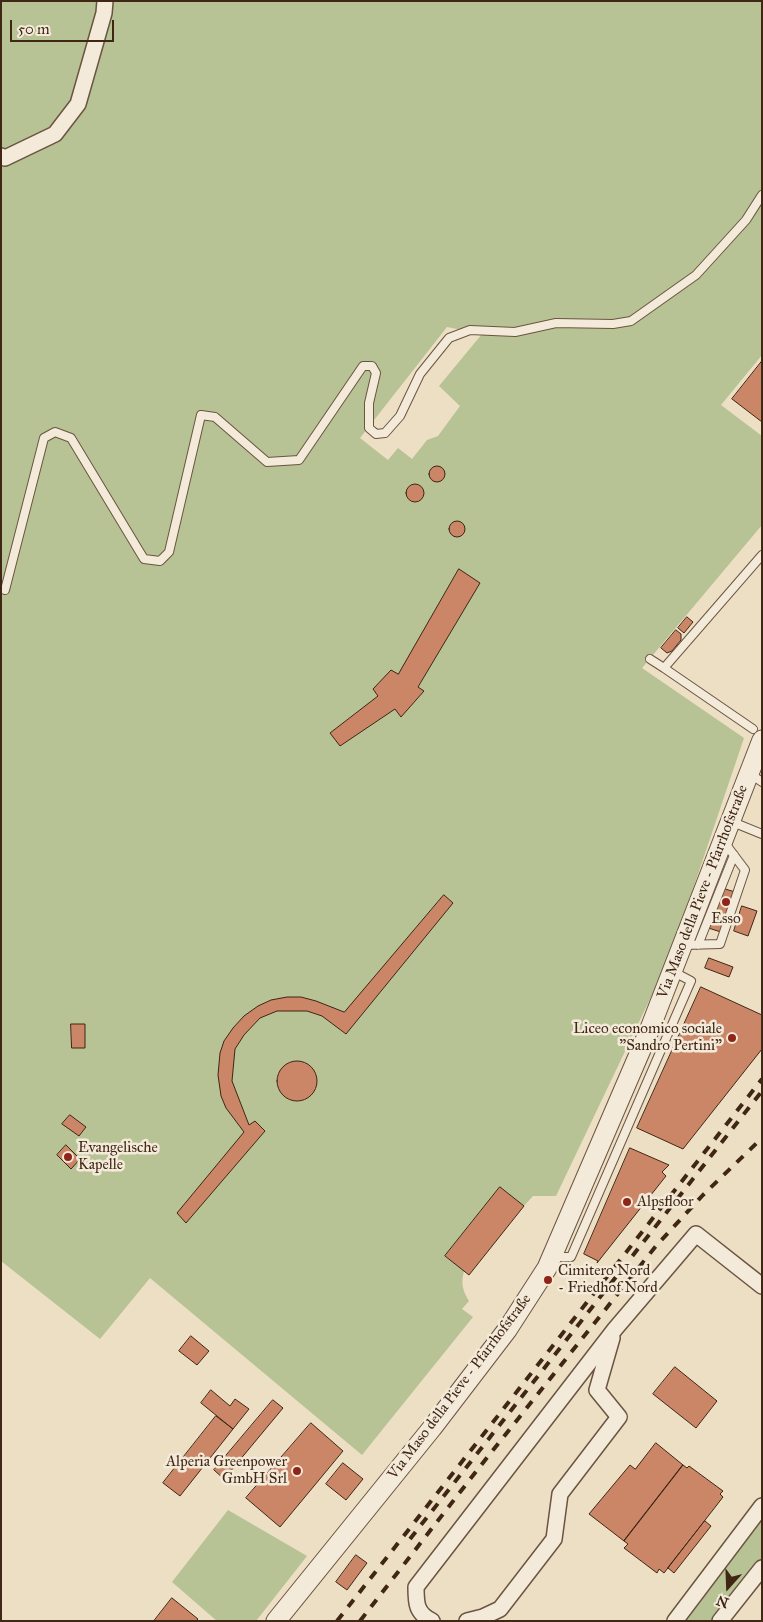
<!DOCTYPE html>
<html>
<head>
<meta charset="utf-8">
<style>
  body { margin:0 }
  #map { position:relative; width:763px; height:1622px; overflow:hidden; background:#ecdfc4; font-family:"IM FELL Great Primer",serif }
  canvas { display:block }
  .frame { position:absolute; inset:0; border:2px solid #402615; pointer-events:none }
  .north { position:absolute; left:703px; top:1562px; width:50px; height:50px; -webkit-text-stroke:4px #f3ead9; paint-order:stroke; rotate:200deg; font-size:14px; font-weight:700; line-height:20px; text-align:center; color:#402615 }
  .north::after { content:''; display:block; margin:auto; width:18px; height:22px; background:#402615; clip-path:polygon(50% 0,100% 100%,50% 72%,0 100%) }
  .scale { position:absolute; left:10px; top:20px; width:104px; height:22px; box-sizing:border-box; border:2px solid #402615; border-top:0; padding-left:6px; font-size:15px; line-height:18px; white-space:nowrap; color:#402615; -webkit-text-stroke:4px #f3ead9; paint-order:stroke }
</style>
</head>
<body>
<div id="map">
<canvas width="763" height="1622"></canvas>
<div class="frame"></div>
<div class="north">N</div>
<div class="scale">50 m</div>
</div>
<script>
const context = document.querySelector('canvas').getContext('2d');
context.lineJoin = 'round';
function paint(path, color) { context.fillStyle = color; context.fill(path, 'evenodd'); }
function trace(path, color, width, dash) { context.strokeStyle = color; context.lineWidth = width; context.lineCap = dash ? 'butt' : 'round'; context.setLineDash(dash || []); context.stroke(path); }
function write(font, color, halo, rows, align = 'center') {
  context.font = font + ' "IM FELL Great Primer",serif'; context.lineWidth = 5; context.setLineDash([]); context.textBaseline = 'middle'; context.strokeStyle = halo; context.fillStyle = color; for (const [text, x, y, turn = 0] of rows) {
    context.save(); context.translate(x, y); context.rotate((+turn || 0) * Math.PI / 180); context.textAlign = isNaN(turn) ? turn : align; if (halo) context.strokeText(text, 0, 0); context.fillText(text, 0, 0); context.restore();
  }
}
const green = new Path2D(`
  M1 1H762V355L721 405 762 436V525L642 668 744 738 670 957 556 1196H533L464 1271C461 1283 462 1290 469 1301L462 1309 473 1317 362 1455 150 1278 100 1339 1 1261ZM447 327 482 334 439 386 460 406 438 436 427 440 412 459 398 448 388 460 360 438Z
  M228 1510 307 1556 256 1621H217L172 1582Z
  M762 1516V1561L715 1621H680Z`);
const building = new Path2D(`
  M762 361V422L732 399Z
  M429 474a8 8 0 1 1 16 0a8 8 0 1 1-16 0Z
  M406 493a9 9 0 1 1 18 0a9 9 0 1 1-18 0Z
  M449 529a8 8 0 1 1 16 0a8 8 0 1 1-16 0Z
  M459 569 480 583 418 687 424 691 401 717 395 709 340 746 330 733 378 696 373 689 391 670 398 674Z
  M687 617 693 622 684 633 678 628Z
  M676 630 681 634V640L672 651 667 653 661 648Z
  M719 887 735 892 721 932 705 927Z
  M444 895 453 903 346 1034 322 1016 307 1011H277L260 1018 244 1035 235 1049 232 1081 249 1125 255 1121 265 1131 186 1223 177 1213 244 1132 226 1108 221 1096 218 1075 220 1053 224 1041 233 1028 244 1016 258 1006 271 1000 287 997H301L316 1001 344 1012Z
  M742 906 757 911 748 936 734 931Z
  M709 958 733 967 729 977 705 968Z
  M701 987 762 1015V1049L683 1149 637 1128Z
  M71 1024H85V1048H72Z
  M277 1081a20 20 0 1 1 40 0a20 20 0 1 1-40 0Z
  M70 1115 86 1127 79 1136 62 1124Z
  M66 1145 80 1159 71 1169 57 1155Z
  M630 1148 669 1165 662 1172 666 1176 597 1263 598 1261 584 1254Z
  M500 1187 524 1206 469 1275 445 1256Z
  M191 1336 209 1351 197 1365 179 1351Z
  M675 1367 717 1401 696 1428 653 1394Z
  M211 1390 230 1406 235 1399 249 1409 233 1429 201 1403Z
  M273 1400 283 1408 224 1479 214 1470Z
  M216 1416 233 1429 180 1496 163 1483Z
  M311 1423 343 1451 280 1527 246 1498Z
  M656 1443 683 1465 624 1541 589 1514 630 1465 635 1469Z
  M343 1463 363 1479 346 1500 326 1484Z
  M683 1465 687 1468 689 1466 723 1491 720 1494 723 1497 664 1573 659 1569 657 1573 624 1548 628 1544 624 1541Z
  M705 1521 711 1526 674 1573 668 1568Z
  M356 1555 367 1563 347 1590 336 1582Z
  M172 1598 198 1619 196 1621H154Z`);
const service = new Path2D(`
  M5 590 44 438 55 432 71 438 144 559 160 561 169 552 201 415 215 417 267 462 299 460 363 366H372L376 373 369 403V428L376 434 385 433 400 416 420 374 449 338 470 330 515 332 556 323 613 324 631 321 696 275 746 220 762 195
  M650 659 664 668
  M753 729 664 668 762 555
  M749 773 762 782
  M730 821 762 834
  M684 945 720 944 745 870 724 842
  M698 945 734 855
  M553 1257H571L691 981 672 971`);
const minor = new Path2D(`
  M1 156 5 158 55 134 78 104 104 13 105 1
  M432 1621C416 1613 416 1603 416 1587L615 1329 696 1234 762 1286
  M467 1621 483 1617 500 1609 554 1539 560 1494 619 1417 597 1390 612 1338
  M675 1621 762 1506
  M720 1621 762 1568`);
const tertiary = new Path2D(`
  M276 1621 432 1428 507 1330 547 1268 649 1031 762 740`);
const rail = new Path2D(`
  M410 1539 762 1091
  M337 1621 762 1079
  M360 1621 478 1469 656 1246 703 1195 762 1138`);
const markers = [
  [726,902,5,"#8f2418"],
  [732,1038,5,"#8f2418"],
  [68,1157,5,"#8f2418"],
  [627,1202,5,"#8f2418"],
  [548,1280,5,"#8f2418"],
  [297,1471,5,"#8f2418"]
];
const streetNames = [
  ["Via Maso della Pieve - Pfarrhofstraße",703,892,-69],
  ["Via Maso della Pieve - Pfarrhofstraße",460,1387,-53]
];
const poiNames = [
  ["Esso",726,919,"center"],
  ["Liceo economico sociale",722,1029,"right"],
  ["\"Sandro Pertini\"",722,1046,"right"],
  ["Evangelische",78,1148],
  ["Kapelle",78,1165],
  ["Alpsfloor",637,1202],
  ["Cimitero Nord",558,1271],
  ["- Friedhof Nord",558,1288],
  ["Alperia Greenpower",287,1462,"right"],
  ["GmbH Srl",287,1479,"right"]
];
paint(green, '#b7c295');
paint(building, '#ca8667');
trace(building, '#402615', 1);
trace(service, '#6b5441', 10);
trace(minor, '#6b5441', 18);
trace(tertiary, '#6b5441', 21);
trace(service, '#f3ead9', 8);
trace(minor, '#f3ead9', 15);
trace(tertiary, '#f3ead9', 19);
trace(rail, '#402615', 4, [9, 9]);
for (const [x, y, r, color] of markers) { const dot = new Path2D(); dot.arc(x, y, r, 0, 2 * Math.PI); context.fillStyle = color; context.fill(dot); trace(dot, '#f3ead9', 2); }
write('15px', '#402615', '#f3ead9', streetNames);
write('15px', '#402615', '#f3ead9', poiNames, 'left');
</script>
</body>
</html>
